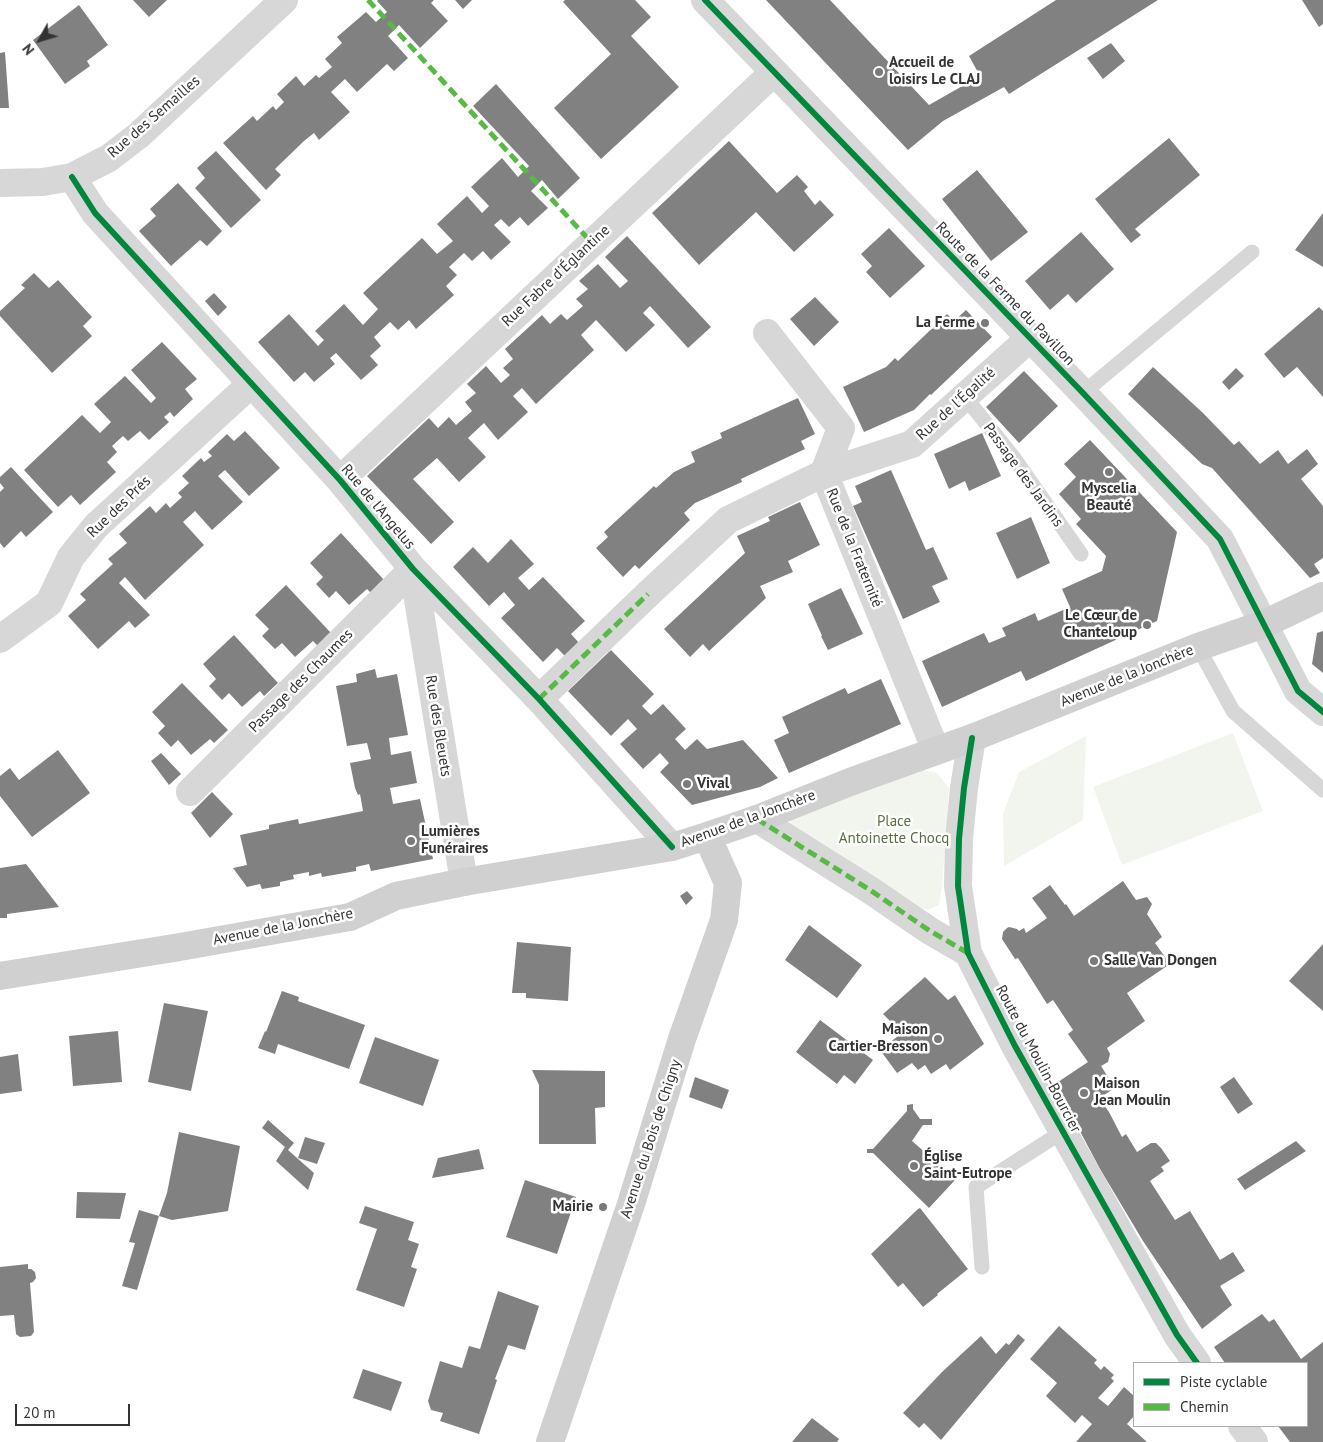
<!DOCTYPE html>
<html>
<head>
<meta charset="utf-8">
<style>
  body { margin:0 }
  #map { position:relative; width:1323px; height:1442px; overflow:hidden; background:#fff; font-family:"PT Sans",sans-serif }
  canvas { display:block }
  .legend { position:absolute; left:1133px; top:1362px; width:175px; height:65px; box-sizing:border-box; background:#fff; border:1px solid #adadad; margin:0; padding:6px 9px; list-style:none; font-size:15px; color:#333 }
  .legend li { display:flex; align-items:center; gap:10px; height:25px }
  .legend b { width:25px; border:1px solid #adadad }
  .north { position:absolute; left:15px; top:15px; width:50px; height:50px; -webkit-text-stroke:4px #fff; paint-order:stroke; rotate:231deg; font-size:14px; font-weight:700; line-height:20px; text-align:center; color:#333 }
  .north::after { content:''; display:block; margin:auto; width:18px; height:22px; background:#333; clip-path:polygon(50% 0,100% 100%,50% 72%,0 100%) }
  .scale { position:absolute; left:15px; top:1404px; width:115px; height:22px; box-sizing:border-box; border:2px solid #333; border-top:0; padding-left:6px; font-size:15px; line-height:18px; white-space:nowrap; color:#333; -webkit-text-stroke:4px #fff; paint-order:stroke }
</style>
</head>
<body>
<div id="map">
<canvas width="1323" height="1442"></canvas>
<ul class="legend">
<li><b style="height:6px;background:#00873e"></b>Piste cyclable</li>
<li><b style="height:6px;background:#58b947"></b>Chemin</li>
</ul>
<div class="north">N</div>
<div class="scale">20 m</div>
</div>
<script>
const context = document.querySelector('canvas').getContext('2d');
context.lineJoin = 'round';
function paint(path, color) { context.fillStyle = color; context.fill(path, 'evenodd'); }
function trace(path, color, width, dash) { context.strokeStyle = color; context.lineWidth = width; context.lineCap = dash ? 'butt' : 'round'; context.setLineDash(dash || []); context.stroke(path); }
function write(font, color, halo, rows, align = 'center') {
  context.font = font + ' "PT Sans",sans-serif'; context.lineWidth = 5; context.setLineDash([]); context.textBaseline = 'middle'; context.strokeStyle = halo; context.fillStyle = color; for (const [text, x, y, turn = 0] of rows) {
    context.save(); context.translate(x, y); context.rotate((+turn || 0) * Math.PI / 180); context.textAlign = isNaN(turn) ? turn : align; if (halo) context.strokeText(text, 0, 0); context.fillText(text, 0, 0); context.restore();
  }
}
const green = new Path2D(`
  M1233 733 1263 811 1122 865 1093 787Z
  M1086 736 1083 820 1004 866 1003 813 1019 772Z
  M910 768 937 773 949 788 942 886 939 905 928 910 915 906 793 829 789 820Z`);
const building = new Path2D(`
  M133 0H167L149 17Z
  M378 0H434L431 3 448 21 420 48 399 25 388 36 408 58 394 71 387 64 357 92 345 79 331 92 350 112 319 140 314 133 304 141 275 169 281 175 266 190 223 143 253 116 257 121 273 106 276 110 284 102 277 94 296 76 304 86 316 75 319 78 332 67 325 59 342 43 337 37 366 12 376 22 387 12 377 1Z
  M455 0H472L463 9Z
  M565 0H635L651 17 631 36 679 87 601 159 554 108 611 54 563 2Z
  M766 0H830L929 105 980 76 969 56 1056 0H1158L1009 94 1004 87 943 121 908 150Z
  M1302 0H1323V24L1319 27Z
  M79 5 108 45 87 61 90 66 65 84 33 40Z
  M1111 43 1125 61 1103 79 1087 58Z
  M5 52 9 108H0V53Z
  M496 84 580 178 558 199 542 180 531 191 548 208 528 226 520 217 509 227 501 219 494 225 511 242 491 260 483 251 472 261 464 253 449 267 457 275 446 286 454 295 416 329 409 320 398 330 390 322 374 337 381 346 370 356 378 365 361 380 336 353 330 358 335 364 314 382 305 372 294 382 258 342 289 314 318 346 324 340 315 331 344 304 363 325 378 309 363 293 422 238 437 254 453 241 437 224 467 196 482 213 489 206 471 187 502 158 518 177 529 166 473 106Z
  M1169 138 1200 175 1135 229 1141 235 1131 243 1095 199Z
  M729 141 777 193 797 175 808 187 804 191 815 205 820 200 834 215 794 252 756 212 699 265 652 213Z
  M216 151 261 200 231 228 195 188 205 178 197 168Z
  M977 170 1028 232 991 261 942 199Z
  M178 183 222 231 207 246 200 240 171 266 139 231 156 216 150 209Z
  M1323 213V267L1295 250Z
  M889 228 925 266 890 298 866 272 872 266 861 254Z
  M1081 232 1114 269 1076 303 1068 294 1050 310 1025 281Z
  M627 236 711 327 688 348 650 306 643 313 655 325 626 352 596 320 581 335 594 350 536 404 522 388 513 396 528 412 498 440 484 423 468 438 486 457 459 482 437 458 413 479 454 522 431 544 367 476 429 418 438 428 449 417 456 425 472 411 465 402 476 393 467 384 486 366 501 383 510 375 503 368 513 359 505 349 542 315 550 324 561 314 567 320 583 306 576 299 588 289 579 281 598 264 620 288 628 281 605 257Z
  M34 273 49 288 58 280 92 317 83 326 92 336 52 373 0 316V311L25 288 21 285Z
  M214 293 227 307 218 316 205 301Z
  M815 297 839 322 814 346 790 319Z
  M1319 307 1323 311V397L1297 367 1284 378 1264 354Z
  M966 310 992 337 931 395 930 394 914 410 864 432 843 387 886 367 895 358 898 361 947 314 954 321Z
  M162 342 197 379 185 389 193 399 174 417 170 412 164 417 169 422 149 440 140 431 128 441 123 436 112 446 117 452 107 462 116 472 80 505 71 495 58 507 24 470 82 415 100 433 111 422 94 404 125 376 151 403 156 398 131 370Z
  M1153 367 1203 413 1234 445 1239 441 1260 464 1278 450 1288 464 1307 449 1318 464 1301 479 1323 506V558L1314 564 1320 573 1310 578 1212 468 1202 464 1128 394Z
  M1236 368 1244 376 1229 390 1222 382Z
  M1024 371 1058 406 1019 443 986 407Z
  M798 398 815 434 801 441 805 449 741 479 742 482 695 503 684 513 690 520 639 569 635 565 623 577 596 548 608 537 604 532 654 486 656 488 674 472 695 462 691 452 722 438 720 433Z
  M245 431 280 468 249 496 225 470 218 476 243 502 212 530 195 511 183 522 204 545 145 600 125 577 119 583 150 615 135 628 129 621 98 649 68 616 86 600 80 594 113 564 108 559 127 543 119 534 150 506 156 513 166 503 170 508 182 497 178 493 189 483 182 476 201 458 204 462 212 456 208 452 227 434 234 441Z
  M982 433 1001 476 969 491 965 481 949 489 934 454Z
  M1090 440 1177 532 1157 621 1026 681 1021 671 942 707 922 661 984 633 989 643 1006 636 1002 628 1035 613 1038 621 1070 607 1062 589 1102 571 1106 556 1076 524 1081 519 1059 494 1076 477 1064 464Z
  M11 467 53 512 26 537 21 531 4 548 0 543V492L4 488 0 483V477Z
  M891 470 926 550 933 547 948 579 932 586 940 602 903 619 853 506 862 502 855 486Z
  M800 502 820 545 788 561 793 572 760 586 766 598 709 651 703 644 690 657 664 629 745 553 737 536 770 521 768 517Z
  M1031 517 1050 563 1017 579 996 533Z
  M341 533 385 581 372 594 367 589 349 605 336 591 329 598 316 584 323 577 310 563Z
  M511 539 534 564 518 578 529 590 543 577 585 621 571 634 580 644 566 657 557 648 543 662 501 618 515 605 504 592 489 606 453 567 473 547 488 563Z
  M286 585 331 633 318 646 313 641 295 657 282 643 275 649 262 636 269 629 255 615Z
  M841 588 863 634 828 650 821 636H822L808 604Z
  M1323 631V673L1312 664 1317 633Z
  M234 635 278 683 264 696 260 691 242 707 229 693 222 700 209 686 216 679 203 664Z
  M611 650 654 694 642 706 651 715 663 704 686 729 675 739 685 750 697 739 707 749 743 740 778 778 760 787 692 805 660 772 669 763 660 753 643 769 620 744 637 729 628 719 611 736 568 691Z
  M375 669 377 678 397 674 408 735 389 738 391 755 411 751 417 783 390 788 393 804 420 799 433 859 371 871 369 864 356 867V871L322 877 321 873 309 876V872L293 875 294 879 280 882V886L262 889 260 884 247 887 233 868 247 865 240 835 269 829V825L298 819 299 824 363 811 360 794 358 795 355 788 350 763 371 759 367 743 347 746 336 686 357 682 356 674Z
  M881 679 901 724 789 773 774 740 789 733 782 717 845 688 848 694Z
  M182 683 228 730 214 743 210 739 191 755 178 740 171 747 158 733 165 726 152 712Z
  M58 750 90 793 32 837 0 796V776L10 768 19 780Z
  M161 753 181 774 169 785 151 761Z
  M212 792 233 814 210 838 191 813Z
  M26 864 59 907 7 914V918H0V868Z
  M1123 881 1136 900 1147 897 1152 904 1147 914 1162 937 1155 943 1170 964 1127 993 1145 1021 1107 1048 1110 1054 1108 1062 1101 1066 1115 1088 1099 1098 1109 1112 1122 1137 1126 1134 1137 1152 1151 1143H1156L1161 1148 1170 1161 1161 1167 1164 1171 1150 1181 1175 1220 1190 1211 1220 1260 1233 1252 1245 1271 1220 1286 1232 1305 1202 1329 1143 1241 1100 1169 1055 1084 1088 1062 1068 1034 1073 1030 1053 1000 1047 1004 1018 958 1015 959 1002 939 1003 932 1007 928 1009 927 1017 929 1019 931 1024 928 1026 933 1047 918 1032 898 1050 885 1065 905 1066 904 1074 916Z
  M687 891 693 898 686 905 680 896Z
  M809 925 862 965 837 998 785 960Z
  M517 942 571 947 568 1001 526 998V993H512Z
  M1323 944V1011L1289 981Z
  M925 977 948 1000 955 995 984 1044 950 1070 946 1064 931 1074 925 1065 918 1070 912 1063 897 1073 880 1050 902 1033 883 1014Z
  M282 991 299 997 298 1001 365 1025 349 1069 278 1044 275 1054 258 1048 265 1031 266 1032Z
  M164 1003 208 1011 191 1091 148 1082Z
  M820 1020 873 1060 855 1084 844 1075 837 1084 796 1052Z
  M118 1031 122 1082 73 1086 69 1036Z
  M375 1037 439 1060 423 1106 359 1083Z
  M18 1054 22 1091 0 1094V1057Z
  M532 1070 605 1071V1107L595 1108 596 1144H539V1085Z
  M695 1077 729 1090 722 1109 689 1097Z
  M1234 1077 1253 1104 1238 1114 1220 1087Z
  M913 1104V1109L920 1119H932V1125H923L912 1141 956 1179 929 1208 873 1153H867V1149H873L907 1111V1105Z
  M268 1120 294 1143 288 1150 314 1173 308 1190 276 1161 285 1147 262 1128Z
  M179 1132 240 1146 228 1211 172 1220 159 1216 137 1290 122 1286 135 1243 129 1242 139 1210 159 1216 167 1193Z
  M305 1137 325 1143 317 1164 298 1158Z
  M1296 1141 1306 1151 1245 1190 1237 1179Z
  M479 1149 484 1169 432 1178 438 1158Z
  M525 1180 576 1197 557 1254 506 1237Z
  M77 1192 126 1193 120 1219 76 1218Z
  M365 1206 414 1222 408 1240 419 1244 411 1267 417 1269 404 1307 356 1290 377 1229 359 1223Z
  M920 1208 968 1269 937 1294 938 1295 923 1307 903 1283 898 1287 871 1254 918 1209Z
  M28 1264V1269H31L35 1272 36 1278 33 1282 30 1283 34 1332 31 1336 20 1337 16 1334 14 1315 0 1316V1267Z
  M498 1291 539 1306 525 1350 508 1345 495 1379 497 1380 479 1434 440 1421 443 1413 431 1410 428 1401 440 1361 462 1368 469 1346 480 1349Z
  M1262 1314 1269 1322 1274 1319 1301 1359 1323 1342V1442H1290L1278 1426H1307V1363H1225L1214 1347Z
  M1059 1326 1097 1360 1094 1363 1101 1370 1104 1366 1114 1375 1111 1378 1114 1381 1098 1398 1108 1406 1124 1387 1134 1396V1416L1127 1424 1147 1442H1076L1092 1424 1082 1415 1075 1423 1046 1396 1057 1383 1030 1359Z
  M1018 1334 1025 1340 941 1440 924 1423 919 1428 903 1413 942 1372 981 1336 996 1354 1006 1343 1009 1345Z
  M363 1369 402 1382 391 1411 353 1398Z
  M812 1418 839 1439 837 1442H792Z`);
const service = new Path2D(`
  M1083 393 1252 252
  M965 397 1014 458 1081 554
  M1198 647 1233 711 1323 790
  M982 1267 976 1187 1062 1132`);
const minor = new Path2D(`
  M705 0 1083 393 1220 539 1298 691 1323 712
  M72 177 95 213 340 480 413 569 539 699 672 847
  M0 183 43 182 72 177 109 158 139 135 284 0
  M767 333 841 428 824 473 936 751
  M340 480 773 73
  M413 569 464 882
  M0 639 49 603 71 557 96 526 251 384
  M539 699 648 594 728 520 824 473 912 444 1030 338
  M972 738 964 788 959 839 958 886 968 953 1015 1046 1177 1335 1197 1363
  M190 792 413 569
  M757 819 870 890 930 931 968 953
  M1242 1426 1254 1442`);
const secondary = new Path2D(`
  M0 976 174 948 350 917 396 896 464 882 672 847 707 836 757 819 850 782 972 738 1198 647 1264 624 1323 596
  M550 1442 631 1204 682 1039 724 920 728 883 707 836`);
const quiet = new Path2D(`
  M368 0 592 243
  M539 699 648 594
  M757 819 870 890 930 931 968 953`);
const cycleway = new Path2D(`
  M705 0 1083 393 1220 539 1298 691 1323 712
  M72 177 95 213 340 480 413 569 539 699 672 847
  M972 738 964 788 959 839 958 886 968 953 1015 1046 1177 1335 1197 1363`);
const markers = [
  [879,72,5,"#7a7a7a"],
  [985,323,5,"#7a7a7a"],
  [1109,472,5,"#7a7a7a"],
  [1147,625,5,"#7a7a7a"],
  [687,784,5,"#7a7a7a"],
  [411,841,5,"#7a7a7a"],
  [1094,961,5,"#7a7a7a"],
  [938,1039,5,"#7a7a7a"],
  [1084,1093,5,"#7a7a7a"],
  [914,1166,5,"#7a7a7a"],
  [603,1207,5,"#7a7a7a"]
];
const poiNames = [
  ["Accueil de",889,63],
  ["loisirs Le CLAJ",889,80],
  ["La Ferme",975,323,"right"],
  ["Myscelia",1109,489,"center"],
  ["Beauté",1109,506,"center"],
  ["Le Cœur de",1137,616,"right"],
  ["Chanteloup",1137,633,"right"],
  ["Vival",697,784],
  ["Lumières",421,832],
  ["Funéraires",421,849],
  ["Salle Van Dongen",1104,961],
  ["Maison",928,1030,"right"],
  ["Cartier-Bresson",928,1047,"right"],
  ["Maison",1094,1084],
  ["Jean Moulin",1094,1101],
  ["Église",924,1157],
  ["Saint-Eutrope",924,1174],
  ["Mairie",593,1207,"right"]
];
const streetNames = [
  ["Rue des Semailles",154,117,-41],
  ["Rue Fabre d'Églantine",556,276,-43],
  ["Route de la Ferme du Pavillon",1005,294,46],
  ["Rue de l'Égalité",956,404,-42],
  ["Passage des Jardins",1023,475,54],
  ["Rue des Prés",119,507,-44],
  ["Rue de l'Angelus",378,507,50],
  ["Rue de la Fraternité",854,548,68],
  ["Avenue de la Jonchère",1127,676,-22],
  ["Passage des Chaumes",301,681,-45],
  ["Rue des Bleuets",438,726,81],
  ["Avenue de la Jonchère",748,819,-20],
  ["Avenue de la Jonchère",283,927,-11],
  ["Route du Moulin-Bourcier",1038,1059,62],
  ["Avenue du Bois de Chigny",651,1139,-72]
];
const parkNames = [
  ["Place",894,822],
  ["Antoinette Chocq",894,839]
];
paint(green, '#f1f5ed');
paint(building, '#818181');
trace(service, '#d7d7d7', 15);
trace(minor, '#d7d7d7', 28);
trace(secondary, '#d0d0d0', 28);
trace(quiet, '#58b947', 5, [10, 5]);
trace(cycleway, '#00873e', 6);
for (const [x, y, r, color] of markers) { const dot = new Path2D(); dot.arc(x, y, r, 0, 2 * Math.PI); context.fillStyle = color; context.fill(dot); trace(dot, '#fff', 2); }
write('bold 15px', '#333', '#fff', poiNames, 'left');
write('15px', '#333', '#fff', streetNames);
write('15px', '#56703f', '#fff', parkNames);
</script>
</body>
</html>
